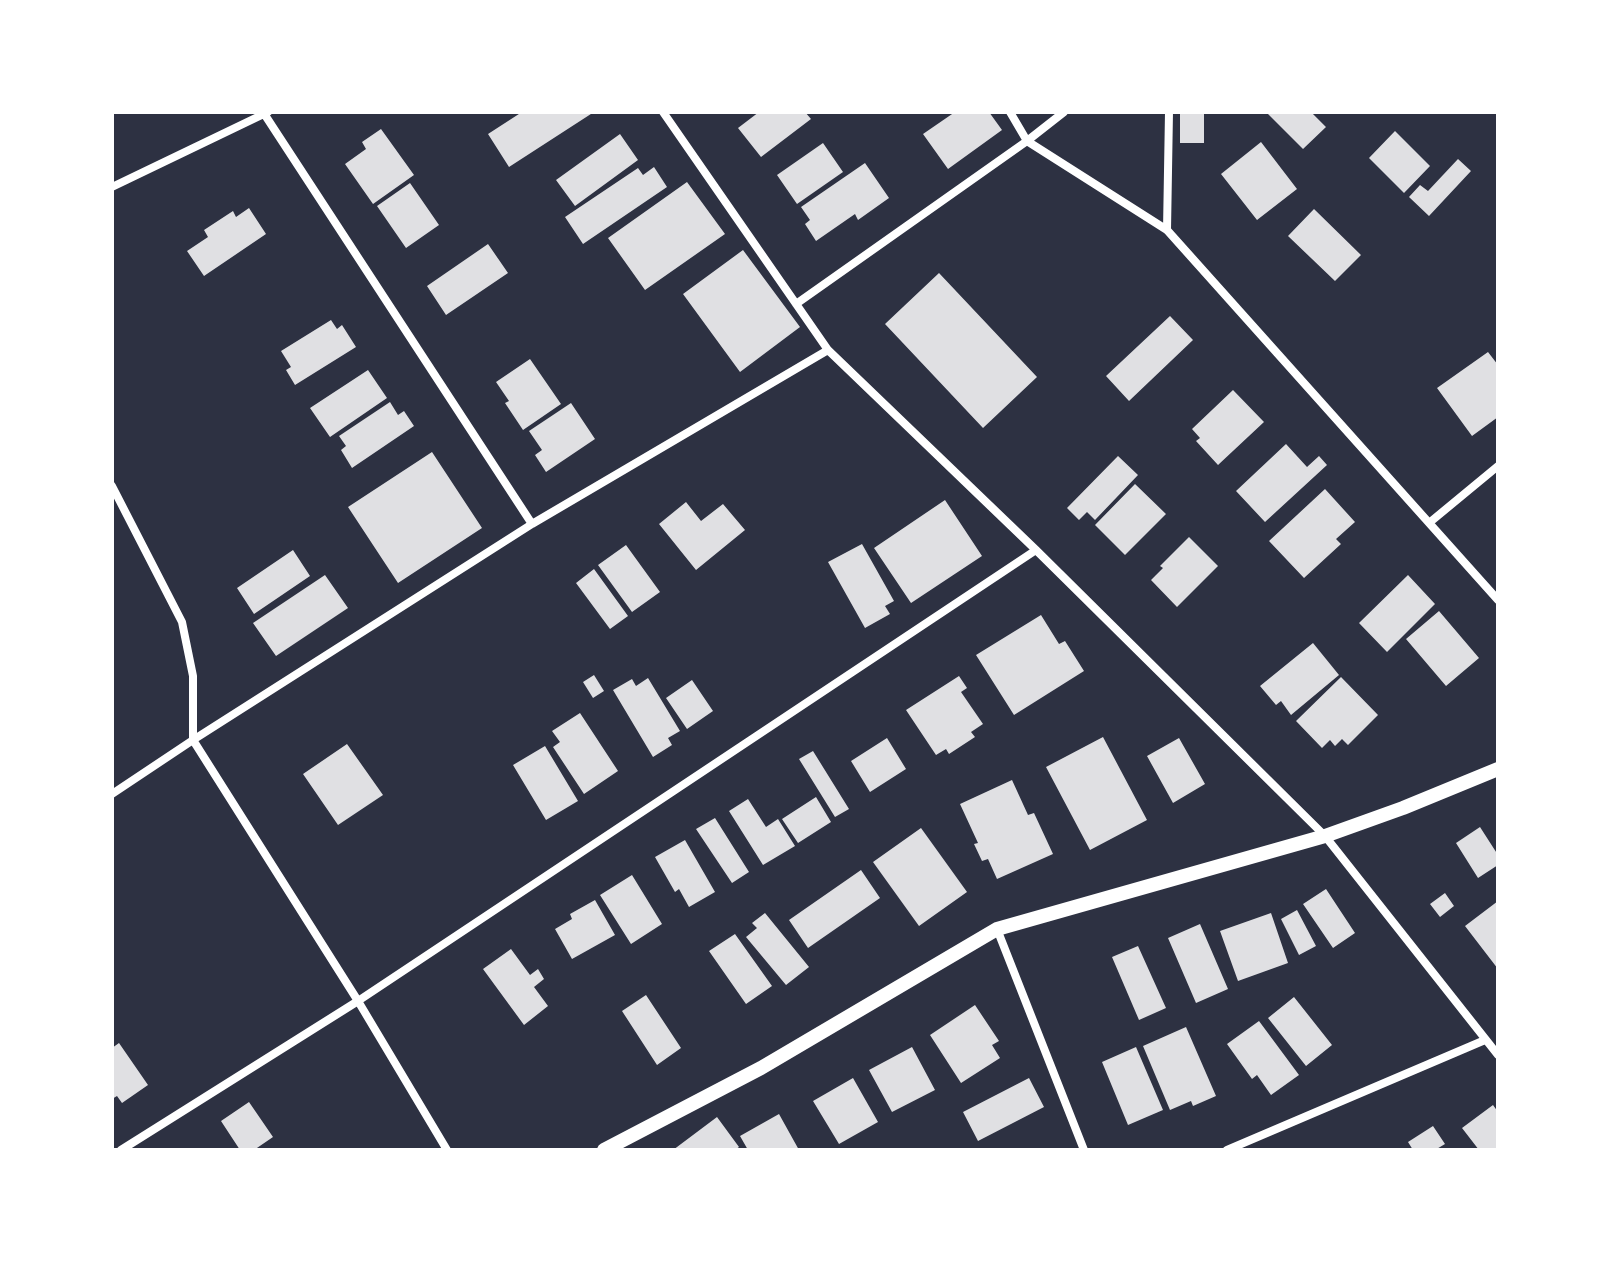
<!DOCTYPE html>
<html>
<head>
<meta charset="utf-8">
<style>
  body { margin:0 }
  #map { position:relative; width:1610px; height:1262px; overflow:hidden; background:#2d3142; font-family:"Public Sans",sans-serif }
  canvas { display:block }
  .frame { position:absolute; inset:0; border:114px solid #fff; pointer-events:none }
</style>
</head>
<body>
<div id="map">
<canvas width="1610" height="1262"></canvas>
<div class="frame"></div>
</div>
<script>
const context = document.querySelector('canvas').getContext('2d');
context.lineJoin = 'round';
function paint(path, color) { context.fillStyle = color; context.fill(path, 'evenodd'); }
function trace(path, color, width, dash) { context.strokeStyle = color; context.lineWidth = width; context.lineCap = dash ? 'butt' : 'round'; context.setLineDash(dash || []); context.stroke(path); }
const building = new Path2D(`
  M522 112H594L509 167 488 134Z
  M759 112H805L811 119 761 157 738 128Z
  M955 112H989L1002 130 948 169 923 134Z
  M1180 112H1204V143H1180Z
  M1266 112H1311L1326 127 1303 149Z
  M381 129 414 175 373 204 345 164 366 149 362 142Z
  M1395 131 1430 166 1404 193 1369 158Z
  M620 134 638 160 575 206 556 180Z
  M1261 142 1297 189 1257 220 1221 174Z
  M823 143 843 172 797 204 777 175Z
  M1458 159 1471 171 1429 216 1409 197 1420 185 1428 191Z
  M865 163 889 198 858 220 855 214 816 241 805 224 810 220 801 207Z
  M654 167 667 187 583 244 565 217 638 168 643 175Z
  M687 182 725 234 645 290 608 238Z
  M410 183 439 225 406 248 377 206Z
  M249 208 266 234 204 276 187 251 208 237 204 230 233 211 236 217Z
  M1314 209 1361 255 1335 281 1288 236Z
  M488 244 508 273 446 315 427 286Z
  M743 250 800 327 740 372 683 294Z
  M939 273 1037 377 983 428 885 324Z
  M1170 316 1193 340 1129 401 1106 376Z
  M331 320 337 329 342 325 356 347 295 385 286 370 291 367 281 351Z
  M1488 352 1498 365V417L1472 436 1437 388Z
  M530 359 561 404 523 430 505 403 509 401 496 382Z
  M368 370 387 398 330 437 310 408Z
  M1233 390 1264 422 1218 465 1196 441 1200 438 1192 429Z
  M390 402 398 415 404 411 414 426 352 468 341 450 346 446 339 436Z
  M571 403 595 439 546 472 535 455 542 450 529 431Z
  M1286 444 1307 467 1319 456 1327 465 1265 522 1236 491Z
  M432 452 482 528 398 583 348 507Z
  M1118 456 1138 475 1095 520 1087 512 1079 520 1067 508Z
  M1135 484 1166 514 1125 555 1095 525Z
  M1325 489 1355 522 1336 539 1341 544 1304 578 1269 541Z
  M945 500 982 556 911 603 874 548Z
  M686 502 701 521 723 504 745 530 696 570 659 524Z
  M1189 537 1218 566 1177 607 1151 580 1163 568 1160 566Z
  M862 544 894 601 885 606 890 614 865 628 828 562Z
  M626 545 660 592 632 612 598 565Z
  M293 550 310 576 254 614 237 588Z
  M594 569 628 616 610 629 576 583Z
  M325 575 348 608 276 656 253 623Z
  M1408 575 1435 604 1387 652 1359 623Z
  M1439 611 1479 658 1446 686 1406 639Z
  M1041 615 1059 644 1065 641 1084 671 1014 715 976 655Z
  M1313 643 1339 675 1291 715 1281 701 1276 705 1260 686Z
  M594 675 604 691 593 698 583 682Z
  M959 676 967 688 961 692 983 724 971 732 975 737 949 754 946 749 936 755 906 710Z
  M1341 677 1378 715 1348 745 1342 739 1335 746 1330 740 1322 748 1296 721Z
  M648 678 680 731 668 738 672 745 653 757 613 690 632 679 636 686Z
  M692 680 713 711 687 729 666 698Z
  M580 713 618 771 584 794 553 747 560 742 552 731Z
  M1103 737 1147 820 1090 850 1046 767Z
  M887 738 906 769 870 792 851 761Z
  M1179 738 1205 784 1173 803 1147 756Z
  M347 744 383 795 338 825 303 774Z
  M545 746 578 801 546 820 513 765Z
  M813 751 849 809 835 817 799 759Z
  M1012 780 1028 815 1034 813 1053 854 997 879 988 859 982 861 974 844 978 843 960 804Z
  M816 797 831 822 798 843 782 819Z
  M748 799 766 827 778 819 795 846 763 865 729 811Z
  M715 818 749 872 732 883 696 829Z
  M1480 827 1498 855V865L1478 878 1456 843Z
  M921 828 967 892 919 926 873 862Z
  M685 840 715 892 689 907 679 889 675 892 655 857Z
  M861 870 880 898 808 948 789 920Z
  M632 875 662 924 631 944 600 895Z
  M1326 889 1355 933 1333 948 1303 904Z
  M1445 893 1454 906 1440 917 1430 904Z
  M595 900 615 935 572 959 555 929 572 919 570 914Z
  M1498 901V969L1465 926Z
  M1297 910 1316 946 1299 955 1281 919Z
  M765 913 809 967 786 985 746 937 757 928 752 923Z
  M1271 913 1288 963 1238 981 1220 931Z
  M1200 924 1228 989 1196 1003 1168 938Z
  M735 934 772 986 746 1004 709 951Z
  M1138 946 1166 1008 1139 1020 1112 957Z
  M511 949 530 975 538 969 544 979 534 987 548 1006 524 1025 483 969Z
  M646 995 681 1048 657 1065 622 1011Z
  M1294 997 1332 1045 1306 1066 1268 1018Z
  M975 1005 999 1041 992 1045 1000 1058 961 1083 930 1035Z
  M1259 1021 1299 1075 1271 1095 1257 1075 1252 1079 1227 1044Z
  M1186 1027 1216 1096 1193 1106 1191 1101 1170 1110 1143 1046Z
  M119 1043 148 1085 122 1103 117 1096 112 1099V1048Z
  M912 1047 935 1090 892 1112 869 1070Z
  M1136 1047 1163 1110 1128 1125 1102 1062Z
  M853 1078 878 1122 839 1144 813 1101Z
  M1029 1078 1044 1107 978 1141 963 1112Z
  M249 1102 273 1137 254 1150H240L221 1121Z
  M1493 1105 1498 1112V1150H1479L1462 1128Z
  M779 1114 799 1150H748L740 1136Z
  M717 1117 739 1147 735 1150H673Z
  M1433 1126 1445 1144 1435 1150H1413L1408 1142Z`);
const minor = new Path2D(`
  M263 112 532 524
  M663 112 828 350 1036 550 1325 836 1498 1055
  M1010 112 1027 141 1167 230 1498 600
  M112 187 268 112
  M1167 230 1169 112
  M796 304 1027 141 1064 112
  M112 486 182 622 193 676V740L358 1001 447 1150
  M1429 523 1498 466
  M112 794 193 740 532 524 828 350
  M997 929 1084 1150
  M121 1150 358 1001 1036 550
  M1227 1150 1485 1040`);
const tertiary = new Path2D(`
  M604 1150 761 1068 997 929 1325 836 1403 808 1498 769`);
paint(building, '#e0e0e3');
trace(minor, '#fff', 8);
trace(tertiary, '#fff', 14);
</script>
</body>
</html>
